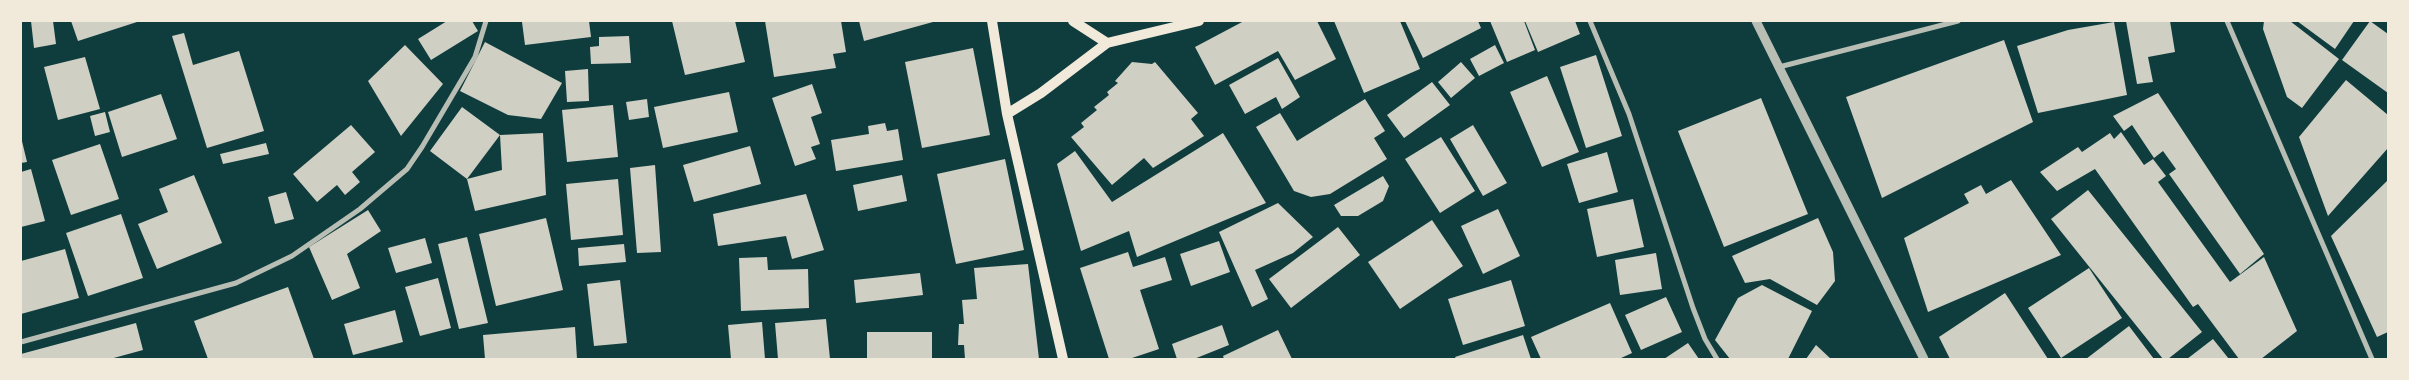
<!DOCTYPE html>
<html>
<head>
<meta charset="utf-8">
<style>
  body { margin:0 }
  #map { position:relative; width:2409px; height:380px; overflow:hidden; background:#0f3d3e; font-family:"IBM Plex Serif",serif }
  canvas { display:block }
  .frame { position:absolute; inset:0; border:22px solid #f1e9da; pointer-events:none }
</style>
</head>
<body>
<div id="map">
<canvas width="2409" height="380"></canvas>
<div class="frame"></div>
</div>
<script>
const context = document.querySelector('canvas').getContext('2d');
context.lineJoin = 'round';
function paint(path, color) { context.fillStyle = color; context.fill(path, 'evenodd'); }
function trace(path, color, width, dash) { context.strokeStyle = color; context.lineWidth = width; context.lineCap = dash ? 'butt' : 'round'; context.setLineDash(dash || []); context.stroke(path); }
const building = new Path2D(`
  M31 21H53L56 44 34 48Z
  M71 21H137V22L78 41Z
  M447 21H472L478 31 431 60 418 39Z
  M589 21 591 37 525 45 522 22Z
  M672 21H735L745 62 685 75Z
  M765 21H841L846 52 833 54 836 68 774 77Z
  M859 21H933V22L864 41Z
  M1244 21H1317L1336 59 1295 80 1278 51 1215 85 1195 47Z
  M1334 21H1400L1420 69 1364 93Z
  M1405 21H1478L1481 28 1423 58Z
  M1490 21H1524L1535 50 1507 62Z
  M1525 21H1575L1580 34 1538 52Z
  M2126 21H2170L2175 52 2148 57 2153 82 2137 84Z
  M2264 21H2290L2339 59 2302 108 2287 97 2263 29Z
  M2297 21H2354L2335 49Z
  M2370 21 2388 34V93L2342 60Z
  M2114 22 2127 95 2038 113 2017 46 2068 30Z
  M184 33 193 65 239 51 264 131 207 148 172 36Z
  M629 36 631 63 591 64 590 47 599 46V37Z
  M2004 40 2033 122 1882 198 1846 97Z
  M485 42 562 83 541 119 508 115 460 91Z
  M405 45 443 84 401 136 368 81Z
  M1495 45 1504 63 1479 76 1470 59Z
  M973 48 990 135 922 148 905 62Z
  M1596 55 1622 136 1586 148 1560 67Z
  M85 57 100 109 58 120 44 67Z
  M1278 58 1300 97 1282 109 1276 97 1245 114 1229 85Z
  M1132 62 1152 64 1155 62 1198 113 1191 119 1204 136 1153 168 1144 158 1112 185 1071 137 1084 127 1081 123 1097 110 1094 107 1109 95 1107 92 1118 83 1115 81Z
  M1461 62 1475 78 1451 98 1438 82Z
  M588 69 589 101 567 102 565 71Z
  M1547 76 1579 152 1542 167 1510 92Z
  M2346 80 2388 115V148L2328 216 2299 137Z
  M1432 82 1450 105 1404 138 1387 115Z
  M812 84 822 113 811 117 820 144 811 147 816 159 795 166 772 98Z
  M729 92 738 132 663 148 654 107Z
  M2158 93 2264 254 2240 274 2169 174 2176 169 2163 151 2154 158 2132 125 2124 131 2113 116Z
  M161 94 177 139 122 157 108 112Z
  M1761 98 1808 214 1724 247 1678 131Z
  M647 99 649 117 629 120 626 102Z
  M1365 99 1385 131 1374 138 1387 159 1330 194 1311 197 1294 191 1256 127 1280 113 1297 141Z
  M613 105 618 157 567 162 562 110Z
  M462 107 500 135 543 133 546 195 475 211 467 179 502 170 500 135 467 179 430 151Z
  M105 112 110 132 95 136 90 116Z
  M885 123 887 131 898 129 903 160 836 171 831 140 869 134 868 126Z
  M351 125 375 152 352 172 360 182 345 195 337 185 317 202 293 174Z
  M1473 125 1507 183 1483 196 1450 139Z
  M2121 132 2144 165 2153 159 2166 176 2158 182 2230 282 2264 257 2297 331 2261 359H2239L2198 304 2193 307 2095 169 2057 191 2040 172 2078 147 2082 152 2110 133 2114 139Z
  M1223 133 1266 203 1137 257 1129 231 1081 251 1057 164 1075 151 1112 202Z
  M21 137 27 162 21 163Z
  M1441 137 1475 191 1440 213 1405 159Z
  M266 143 269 154 223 164 220 154Z
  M100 144 119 199 71 215 52 160Z
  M750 146 761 184 694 202 683 165Z
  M1607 152 1618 192 1579 203 1567 164Z
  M1005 159 1024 250 956 264 937 174Z
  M655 165 661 252 637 253 630 168Z
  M31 169 45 221 21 227V172Z
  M194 175 222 243 157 269 138 224 168 212 159 189Z
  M902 175 907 201 858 211 853 185Z
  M1383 176 1389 186 1383 201 1358 216H1341L1334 205Z
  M618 179 623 235 571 240 566 184Z
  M2011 180 2061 255 1928 312 1904 238 1969 203 1964 194 1981 185 1986 194Z
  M2388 180V332L2377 337 2331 236Z
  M2088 190 2202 332 2168 359H2163L2051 219Z
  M286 192 294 219 275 224 268 197Z
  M806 194 824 250 792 259 786 236 718 246 713 214Z
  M1633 199 1644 247 1597 257 1587 209Z
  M1278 203 1313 237 1293 253 1255 270 1268 299 1252 307 1219 232Z
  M1498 209 1520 256 1483 274 1461 226Z
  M368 210 381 231 347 254 360 288 332 300 309 247Z
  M121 214 143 278 88 296 66 233Z
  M546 218 563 290 496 306 479 234Z
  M1818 218 1833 252 1835 281 1817 305 1770 279 1745 283 1732 256Z
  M1432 220 1463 266 1400 309 1368 262Z
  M1338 227 1360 255 1291 308 1269 279Z
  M467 237 488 323 459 329 438 244Z
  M425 238 432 263 396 273 388 248Z
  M1219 241 1230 272 1191 286 1180 254Z
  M624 244 626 262 579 266 578 248Z
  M65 249 79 298 21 314V261Z
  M1128 252 1133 267 1165 257 1172 280 1140 290 1159 349 1129 359H1109L1080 268Z
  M1656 253 1662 289 1620 295 1615 260Z
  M767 257 768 270 808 269 809 308 741 311 739 258Z
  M1028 264 1039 359H965L964 345H958L959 324H964L962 300 977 299 974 268Z
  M2089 268 2122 318 2061 358 2028 308Z
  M920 273 923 295 856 303 854 280Z
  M438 278 451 328 420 336 405 287Z
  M620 280 627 343 594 346 587 284Z
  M1511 280 1525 326 1463 345 1448 299Z
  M1762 285 1812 311 1788 359H1730L1715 340 1738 298Z
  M288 287 314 359H208L194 321Z
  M2005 293 2048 359H1950L1939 337Z
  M1666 297 1682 332 1641 350 1625 315Z
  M1610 303 1632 353 1619 359H1541L1531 337Z
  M395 310 403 342 353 355 344 324Z
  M826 319 830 359H778L775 323Z
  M762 322 765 359H731L728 325Z
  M136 323 143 350 110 359H21V354Z
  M1222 325 1229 345 1194 359H1177L1172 344Z
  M2129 326 2154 359H2086Z
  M575 327 577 359H485L483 335Z
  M1278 330 1292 359H1224L1223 356Z
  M867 332H932V359H867Z
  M1523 335 1531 359H1456L1455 357Z
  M2213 339 2229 359H2187Z
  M1688 343 1699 359H1664Z
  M1816 345 1831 359H1806Z`);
const minor = new Path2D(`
  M1590 21 1629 114 1693 308 1705 339 1717 359
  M2227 21 2372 359
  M1779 67 1958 21
  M21 342 236 283 292 256 360 209 407 169 422 147 475 57 486 21`);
const tertiary = new Path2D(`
  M1756 21 1924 359`);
const secondary = new Path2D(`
  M992 21 1007 114 1063 359
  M1073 21 1107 43
  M1007 114 1041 93 1107 43 1199 21`);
paint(building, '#cfcfc3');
trace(minor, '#b8beb3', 5);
trace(tertiary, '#b8beb3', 9);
trace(secondary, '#f1e9da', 10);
</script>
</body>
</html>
